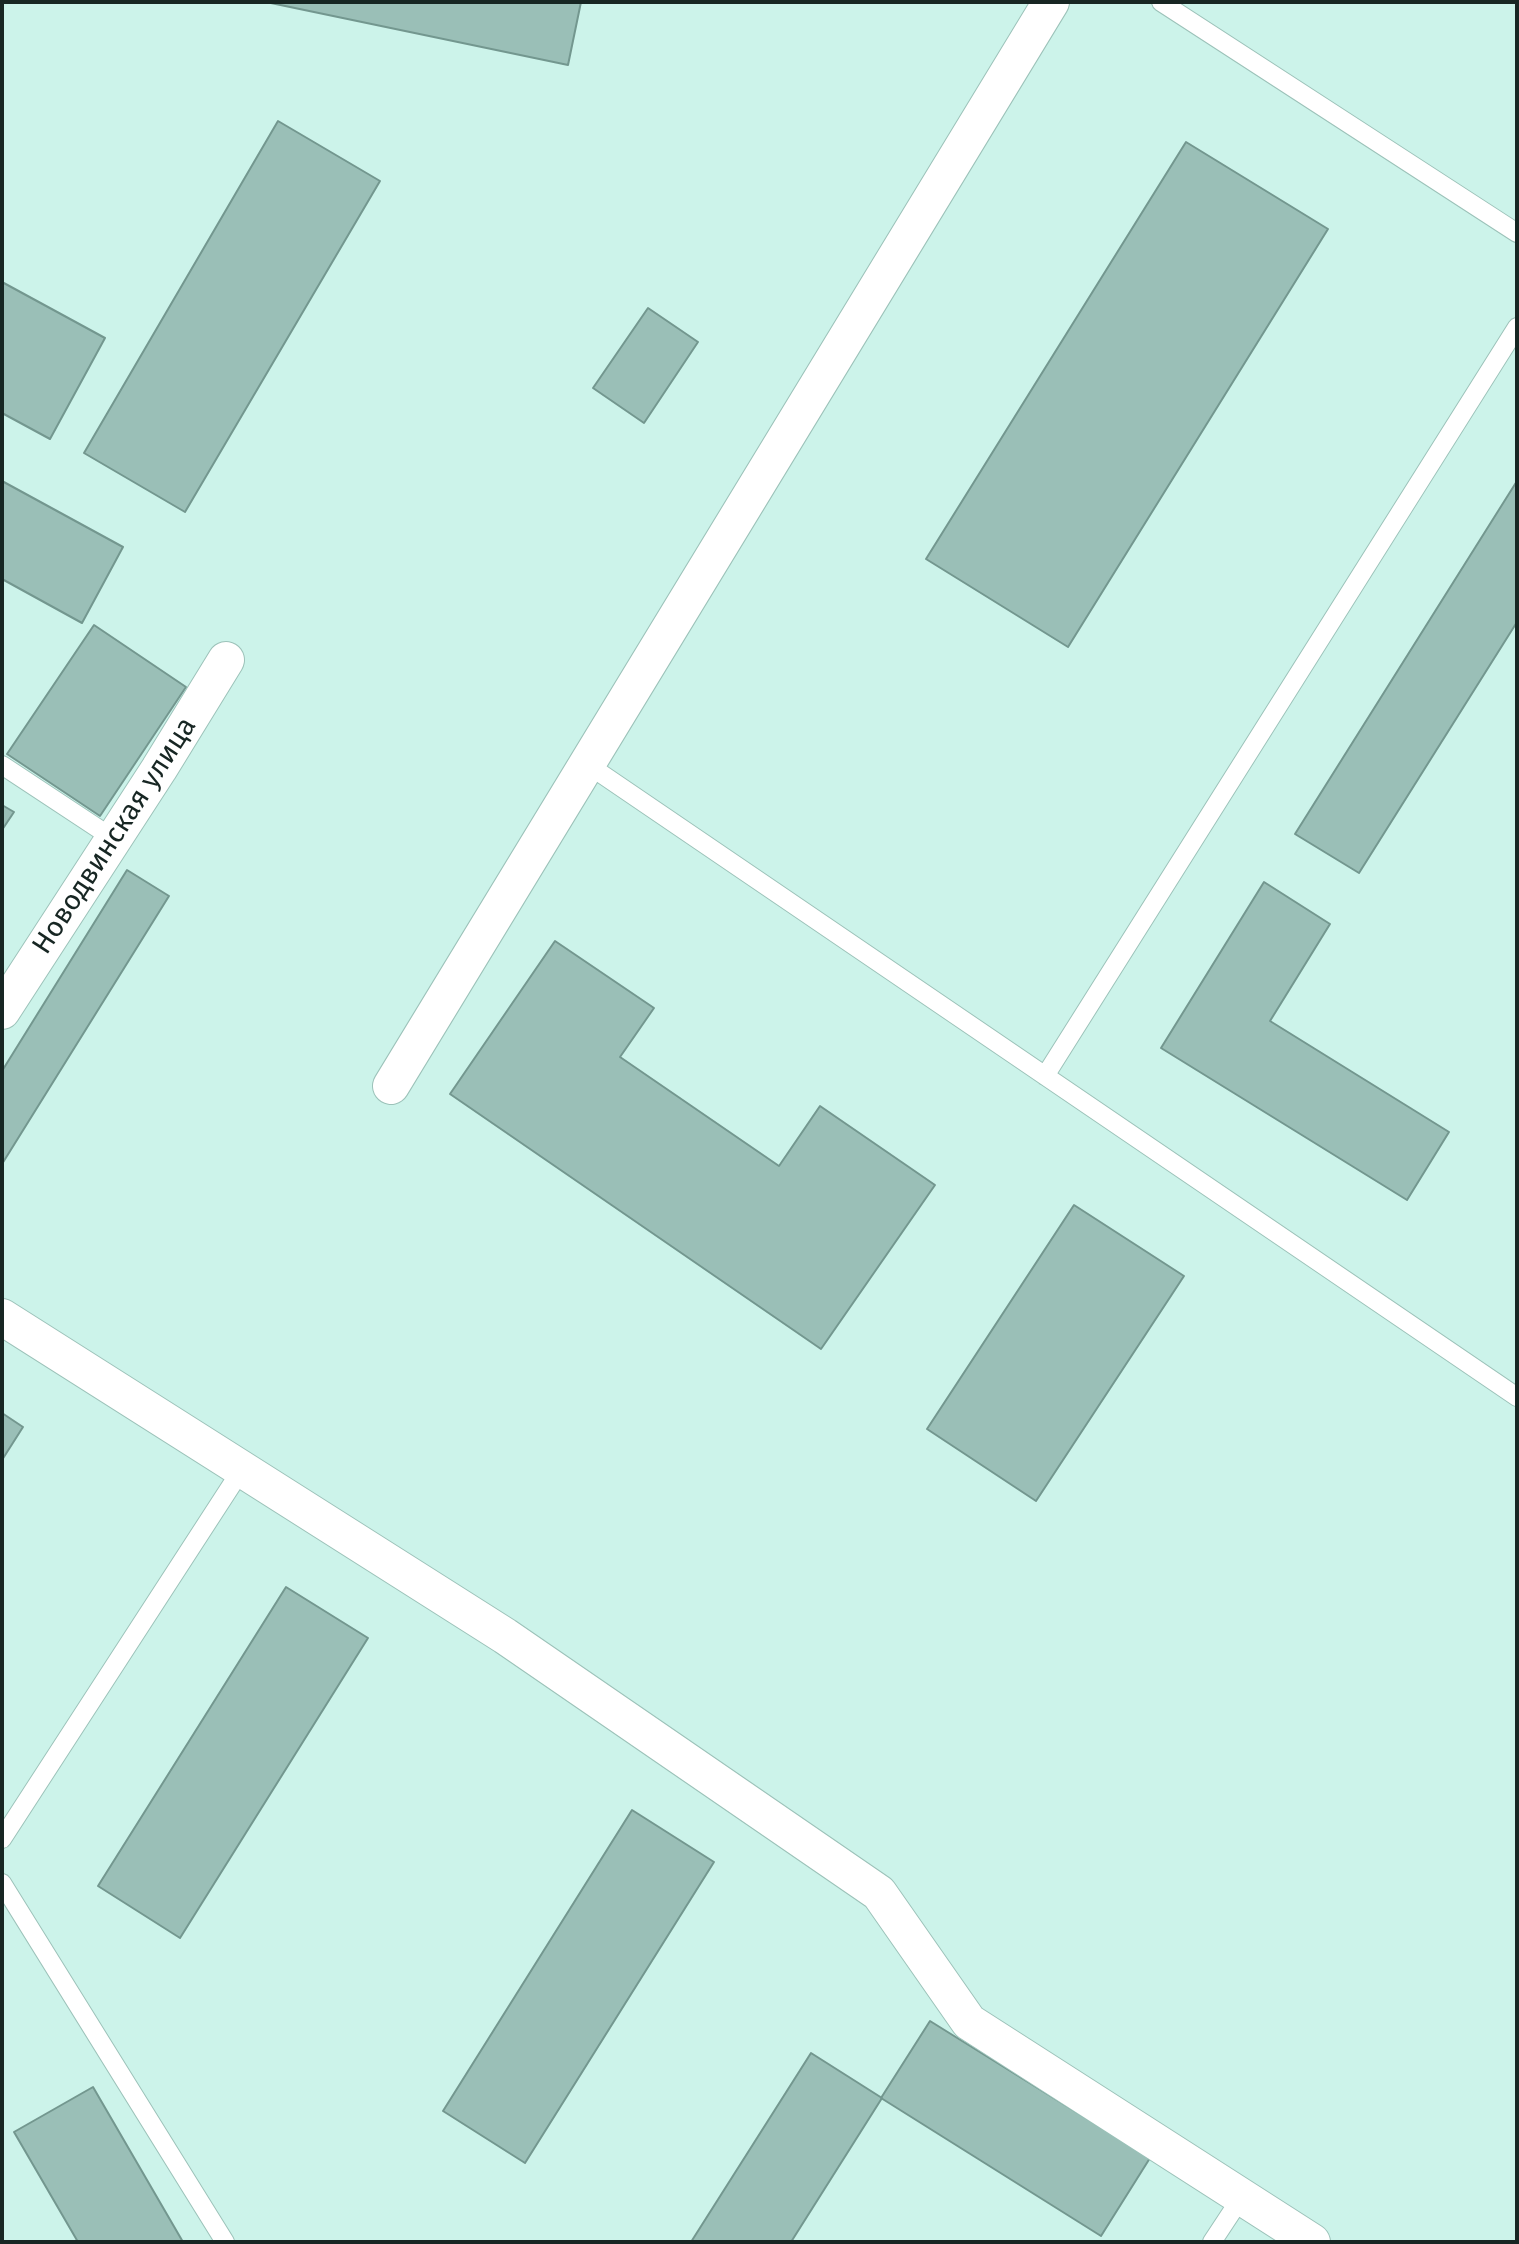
<!DOCTYPE html>
<html>
<head>
<meta charset="utf-8">
<style>
  body { margin:0 }
  #map { position:relative; width:1519px; height:2244px; overflow:hidden; background:#ccf3ea; font-family:"Fira Sans",sans-serif }
  canvas { display:block }
  .frame { position:absolute; inset:0; border:4px solid #172623; pointer-events:none }
</style>
</head>
<body>
<div id="map">
<canvas width="1519" height="2244"></canvas>
<div class="frame"></div>
</div>
<script>
const context = document.querySelector('canvas').getContext('2d');
context.lineJoin = 'round';
function paint(path, color) { context.fillStyle = color; context.fill(path, 'evenodd'); }
function trace(path, color, width, dash) { context.strokeStyle = color; context.lineWidth = width; context.lineCap = dash ? 'butt' : 'round'; context.setLineDash(dash || []); context.stroke(path); }
function write(font, color, halo, rows, align = 'center') {
  context.font = font + ' "Fira Sans",sans-serif'; context.lineWidth = 8; context.setLineDash([]); context.textBaseline = 'middle'; context.strokeStyle = halo; context.fillStyle = color; for (const [text, x, y, turn = 0] of rows) {
    context.save(); context.translate(x, y); context.rotate((+turn || 0) * Math.PI / 180); context.textAlign = isNaN(turn) ? turn : align; if (halo) context.strokeText(text, 0, 0); context.fillText(text, 0, 0); context.restore();
  }
}
const building = new Path2D(`
  M266 2H581L568 65Z
  M278 121 380 181 185 512 84 453Z
  M1186 142 1328 229 1068 647 926 559Z
  M2 282 105 338 50 439 2 413Z
  M648 308 698 342 644 423 593 388Z
  M2 481 123 547 82 623 2 579Z
  M1517 481V622L1359 873 1295 834Z
  M94 625 186 687 100 816 7 754Z
  M2 805 14 812 2 830Z
  M127 870 169 896 2 1164V1071Z
  M1264 882 1330 924 1270 1021 1449 1132 1407 1200 1161 1048Z
  M555 941 654 1008 620 1057 779 1166 820 1106 935 1185 821 1349 450 1094Z
  M1074 1205 1184 1276 1036 1501 927 1429Z
  M2 1413 23 1427 2 1460Z
  M286 1587 368 1638 180 1938 98 1886Z
  M632 1810 714 1862 525 2163 443 2111Z
  M930 2021 1150 2158 1101 2236 881 2098Z
  M811 2053 882 2098 791 2242H691Z
  M93 2087 183 2242H78L14 2132Z`);
const service = new Path2D(`
  M1161 2 1517 233
  M587 764 1517 1397
  M2 765 114 839
  M1045 1076 1517 327
  M2 1839 242 1469
  M2 1883 225 2242
  M1212 2242 1241 2198`);
const minor = new Path2D(`
  M2 1011 159 769 226 660
  M391 1086 1051 2
  M2 1317 505 1636 879 1893 969 2022 1312 2242`);
const streetNames = [
  ["Новодвинская улица",115,836,-57]
];
paint(building, '#9abfb7');
trace(building, '#73978f', 2);
trace(service, '#9cc2b9', 20);
trace(minor, '#9cc2b9', 38);
trace(service, '#fff', 18);
trace(minor, '#fff', 36);
write('28px', '#172623', '#fff', streetNames);
</script>
</body>
</html>
